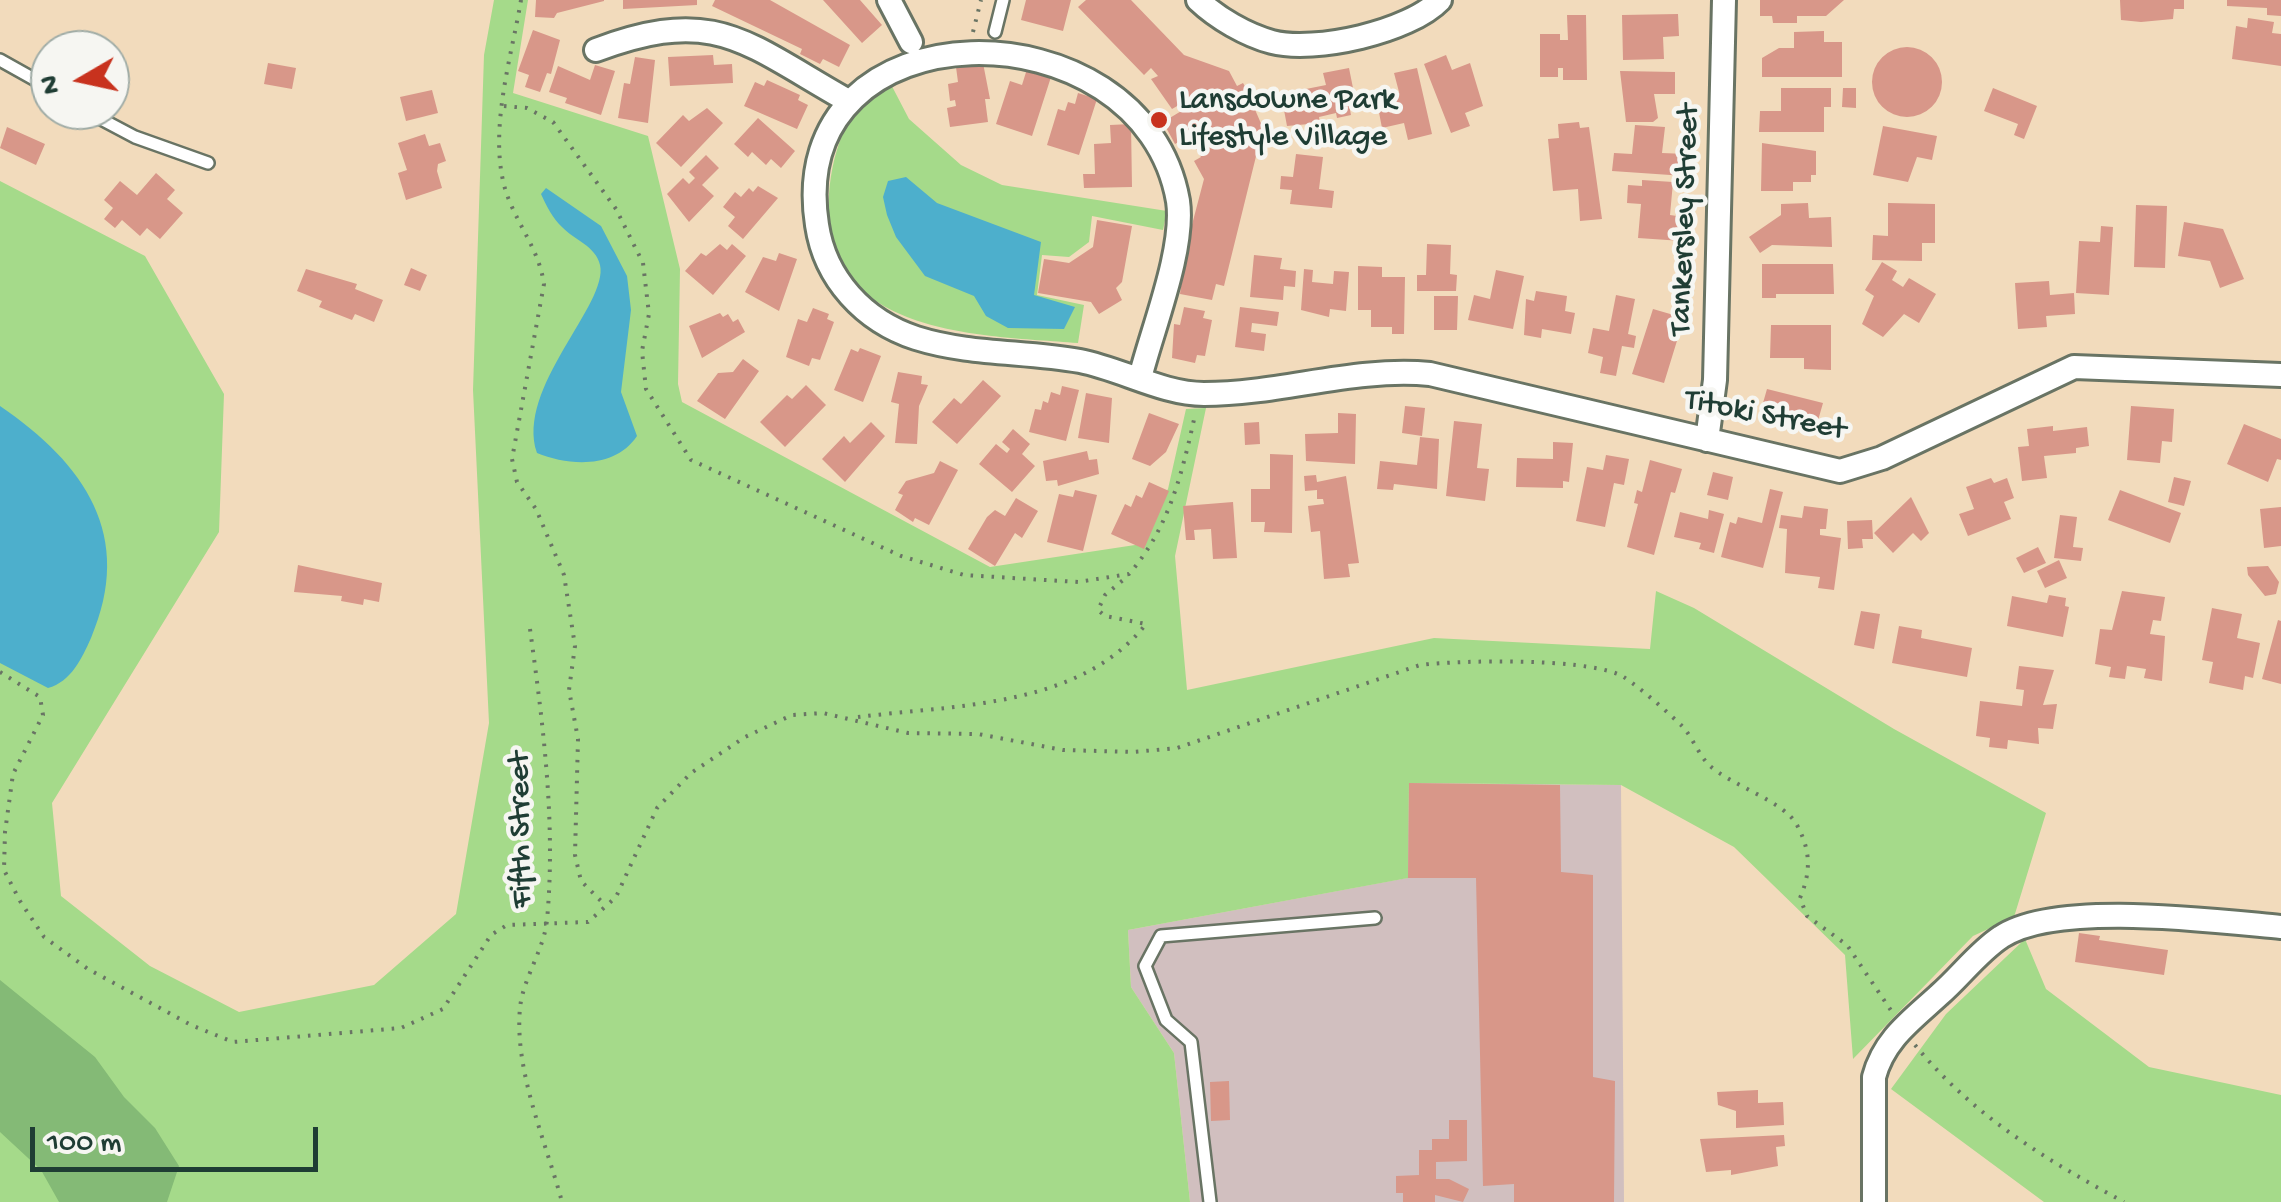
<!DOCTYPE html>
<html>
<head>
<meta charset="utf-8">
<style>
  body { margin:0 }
  #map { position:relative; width:2281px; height:1202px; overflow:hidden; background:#f2dbbc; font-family:"Gochi Hand",sans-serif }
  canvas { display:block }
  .north { position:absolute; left:30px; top:30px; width:100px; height:100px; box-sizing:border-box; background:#f6f6f2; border:2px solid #a0aca6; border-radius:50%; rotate:261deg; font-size:28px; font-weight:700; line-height:40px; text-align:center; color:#1f3d34 }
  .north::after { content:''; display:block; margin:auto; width:35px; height:45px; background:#c8321e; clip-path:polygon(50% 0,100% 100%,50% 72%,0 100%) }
  .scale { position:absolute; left:30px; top:1127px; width:288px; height:45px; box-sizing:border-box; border:5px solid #1f3d34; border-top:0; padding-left:12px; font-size:30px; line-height:35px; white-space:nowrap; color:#1f3d34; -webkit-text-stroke:8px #f6f6f2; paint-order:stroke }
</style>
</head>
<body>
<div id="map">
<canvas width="2281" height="1202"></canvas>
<div class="north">N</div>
<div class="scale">100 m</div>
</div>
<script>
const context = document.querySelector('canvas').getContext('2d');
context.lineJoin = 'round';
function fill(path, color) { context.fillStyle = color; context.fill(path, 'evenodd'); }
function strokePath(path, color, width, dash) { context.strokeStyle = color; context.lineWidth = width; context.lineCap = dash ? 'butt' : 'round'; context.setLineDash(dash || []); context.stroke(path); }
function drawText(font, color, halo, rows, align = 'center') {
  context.font = font + ' "Gochi Hand",sans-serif'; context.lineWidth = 9; context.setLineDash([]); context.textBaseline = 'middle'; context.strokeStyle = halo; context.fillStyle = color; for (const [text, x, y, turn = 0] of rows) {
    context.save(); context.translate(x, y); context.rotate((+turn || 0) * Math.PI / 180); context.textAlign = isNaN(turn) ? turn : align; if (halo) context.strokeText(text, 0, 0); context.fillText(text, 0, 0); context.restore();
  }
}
fill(new Path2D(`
  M1409 783 1621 785 1624 1202H1190L1174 1053 1131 987 1128 930 1407 878Z`), '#d1bfbf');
fill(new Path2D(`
  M494 0H528L513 93 648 136 680 269 678 384 682 402 990 567 1135 545 1168 489 1186 409 1206 408 1175 556 1187 690 1434 638 1650 649 1656 591 1694 608 1894 729 2046 813 2014 917 1973 936 1853 1059 1845 955 1734 847 1621 785 1409 783 1408 878 1128 930 1131 987 1174 1053 1190 1202H0V181L145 256 224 394 219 532 52 803 61 896 150 966 239 1012 374 985 456 914 489 723 473 390 484 55Z
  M883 69 909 119 961 165 1002 185 1167 211 1163 230 1092 216 1089 242 1069 257 1042 255 1037 295 1084 305 1078 343C977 335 819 336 829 194 833 143 851 109 883 69Z
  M2025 939 2046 989 2149 1067 2281 1095V1202H2044L1891 1089 1946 1014Z`), '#a5da8a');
fill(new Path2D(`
  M0 980 95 1057 124 1097 155 1128 179 1166 167 1202H59L41 1170 0 1132Z`), '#84ba76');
fill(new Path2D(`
  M906 177 937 203 1041 242 1034 295 1075 307 1064 329 1008 328 986 316 974 296 925 276 896 237 887 215 883 197 888 181Z
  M546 188 601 226 627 276 631 310 621 392 637 436C615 469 569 466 537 453 515 388 609 304 600 265 596 246 574 240 562 227 553 219 546 205 541 194Z
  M0 406C85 464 135 536 91 638 82 658 71 682 48 688L0 663Z`), '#4dafcc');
fill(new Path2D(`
  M536 0H604V1L557 13 554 18 535 17Z
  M623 0H697V5L623 9Z
  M715 0H770L850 45 839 67 823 59 820 64 800 54 802 49 712 6Z
  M823 0H860L882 25 862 43Z
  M1026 0H1071L1063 31 1021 20Z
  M1086 0H1131L1184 55 1229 71 1237 86 1243 83 1251 96 1235 107 1239 113 1253 105 1263 128 1224 286 1216 284 1212 300 1180 294 1182 279 1178 278 1204 179 1194 161 1201 157 1192 142 1198 137 1195 133 1175 144 1163 122 1183 110 1179 105 1172 109 1151 79 1158 76 1151 68 1144 75 1078 7Z
  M1760 0H1844L1826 16H1797V23H1773L1772 16H1760Z
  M2120 0H2184V9H2174L2173 19 2141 22 2121 20Z
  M2227 0H2281V16L2267 15V8L2227 6Z
  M1678 14 1679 36 1663 37 1664 59 1623 60 1622 15Z
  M1567 15H1586L1587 80H1563V68H1558V77H1540V34H1560V40H1568Z
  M2248 18 2274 22 2272 33 2281 34V66L2232 59 2236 26 2247 28Z
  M533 30 560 40 551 74 547 73 540 92 525 87 529 75 518 71Z
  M1824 31V42H1842V77H1762V58L1779 48H1794V32Z
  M1872 82a35 35 0 1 1 70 0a35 35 0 1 1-70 0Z
  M713 55 714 65 732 64 733 83 670 86 668 57Z
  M1446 55 1452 70 1470 63 1483 106 1465 113 1470 126 1451 133 1424 64Z
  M635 57 655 60 648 123 618 118 624 83 630 84Z
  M268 63 296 68 292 89 264 84Z
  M983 63 990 99H985L988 122 950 127 947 108 956 106 955 100 950 101 948 84 958 82 956 67Z
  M595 65 615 71 601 115 565 103 567 98 549 92 558 66 590 80Z
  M1349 68 1355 98 1348 99 1351 115 1337 118 1336 113 1319 117 1320 123 1287 126 1281 94 1326 85 1323 73Z
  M1417 68 1432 134 1408 140 1404 123 1382 128 1376 97 1399 92 1394 73Z
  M1027 69 1051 77 1032 136 996 124 1010 81 1022 85Z
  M1620 71 1675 72V94H1654L1658 118 1653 122H1626Z
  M767 80 800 95 798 100 808 105 797 129 744 106 755 82 764 86Z
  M1781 88H1831V107H1824V132H1759L1760 111H1781Z
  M1843 88H1856V108L1842 107Z
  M1993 88 2037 106 2024 139 2014 135 2018 124 1984 111Z
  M432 90 438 113 406 121 400 97Z
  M1078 93 1097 99 1079 155 1047 145 1058 109 1065 111 1068 102 1075 104Z
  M707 108 723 123 681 167 656 143 683 115 689 121Z
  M758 118 795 151 781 168 771 159 766 165 752 152 748 157 734 144Z
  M1579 122 1580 128 1589 127 1602 219 1580 221 1578 189 1553 191 1548 139 1559 138 1558 124Z
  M1131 124 1132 187 1084 188 1083 174H1095L1094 144 1111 143 1110 125Z
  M1635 125 1665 127 1662 153 1686 154 1685 176 1612 171 1614 153 1632 154Z
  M1883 126 1937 136 1932 160 1917 157 1908 182 1873 175Z
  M7 127 45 144 36 165 0 148Z
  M425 134 429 146 440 143 446 161 438 164 437 171 442 188 406 200 398 173 407 170 398 143Z
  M1762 143 1816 151V175H1811V182H1793V191H1761Z
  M1296 154 1323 157 1319 189 1334 191 1332 208 1290 204 1292 190 1280 189 1281 176 1293 177Z
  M706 155 719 168 702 185 714 196 689 222 667 194 683 178 689 184 695 178 689 172Z
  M156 173 175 190 167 199 183 213 160 239 147 228 140 236 122 220 115 228 104 219 113 208 104 200 120 181 137 195Z
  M1642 180 1673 182 1670 215 1684 217 1682 241 1638 238 1641 204 1627 203 1628 185 1642 186Z
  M758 186 778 198 743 239 728 226 735 217 723 207 735 192 741 197 749 188 753 192Z
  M1808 203 1809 218 1831 217 1832 247 1772 245 1760 253 1749 237 1781 215V204Z
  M1888 203 1935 204V243H1922V261L1872 260 1873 235 1888 236Z
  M2136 205 2167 206 2165 268 2134 267Z
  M1097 220 1132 226 1122 282 1116 288 1122 300 1099 314 1091 302 1038 293 1044 259 1069 263 1093 247Z
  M2184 222 2223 229 2244 279 2220 288 2210 261 2178 256Z
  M2101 226 2113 227 2109 295 2076 293 2079 241 2100 242Z
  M720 244 727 250 732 244 746 256 713 295 685 271 701 253 706 256Z
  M1427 244 1451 245 1450 274 1457 275 1456 291H1417V275H1426Z
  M779 253 797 259 779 311 745 292 763 257 776 261Z
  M1254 255 1282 258 1280 269 1296 271 1295 287 1284 286 1283 300 1250 297Z
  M1882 262 1897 271 1892 280 1903 287 1909 278 1936 294 1919 323 1904 314 1883 337 1862 324 1874 296 1865 290Z
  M1762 264H1833L1834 294H1776V298H1762Z
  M1358 266 1382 267V277H1405L1404 334H1392V327H1371V310H1358Z
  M411 268 427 275 420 291 404 285Z
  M306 269 357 284 355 289 383 300 374 322 355 314 352 320 319 307 322 301 297 291Z
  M1304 269 1313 270 1312 282 1333 284 1334 271 1349 272 1346 311 1330 309 1329 317 1301 310Z
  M1496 270 1524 276 1513 329 1468 320 1474 295 1490 299Z
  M2049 281 2050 295 2074 293 2075 314 2046 316 2047 327 2018 329 2015 283Z
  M1536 291 1567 296 1565 311 1575 313 1571 334 1542 329 1541 338 1524 335 1526 299 1534 301Z
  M1616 295 1635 299 1628 334 1636 336 1634 348 1622 346 1616 376 1600 373 1603 357 1588 353 1593 328 1609 331Z
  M1434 296H1458L1457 330H1434Z
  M1184 307 1205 311 1203 318 1212 320 1205 356 1197 355 1195 363 1172 358 1174 324 1180 325Z
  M1240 307 1279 312 1277 326 1252 323 1251 332 1266 334 1264 351 1235 347Z
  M813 308 829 314 827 319 834 322 820 360 812 358 809 366 786 357 798 319 807 322Z
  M1653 309 1684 318 1664 383 1632 374Z
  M720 313 723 317 728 314 733 322 738 319 745 332 702 358 689 326Z
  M1771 325H1831V370L1804 369V358H1770Z
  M860 348 881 356 863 402 834 390 851 349 858 352Z
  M743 359 759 371 725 419 697 401 718 373 733 372Z
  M898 372 922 376 921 384 928 385 919 406 917 444 895 443 899 404 891 402Z
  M983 380 1001 396 957 444 932 422 954 398 961 404Z
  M806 385 826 405 785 447 760 422 787 395 792 399Z
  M1062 386 1079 390 1066 441 1029 432 1035 409 1041 410 1043 401 1048 403 1051 392 1060 395Z
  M1767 389 1823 403 1815 431 1759 417Z
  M1086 393 1112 398 1109 443 1078 438Z
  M1405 406 1425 408 1422 436 1402 433Z
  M2131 406 2174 409 2172 442 2162 441 2160 463 2127 460Z
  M1149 413 1179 424 1166 452 1150 466 1132 459Z
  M1338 413 1356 414 1355 464 1306 461 1305 434 1338 433Z
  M1454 421 1482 424 1477 468 1489 469 1485 501 1446 496Z
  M871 422 885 436 845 482 822 459 844 436 850 443Z
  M1259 422 1260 444 1245 445 1244 423Z
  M2244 424 2281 439V460L2277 459 2268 482 2227 464Z
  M2053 426V431L2087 427 2089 446 2076 448V453L2044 456 2047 478 2022 481 2018 447 2029 446 2027 429Z
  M1013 429 1030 444 1022 454 1035 466 1012 492 979 464 996 444 1007 453 1010 449 1002 442Z
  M1420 437 1439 439 1437 489 1394 484 1393 490 1377 489 1380 461 1417 465Z
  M1553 442 1573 443 1569 482 1563 481V488L1516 487 1517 458 1553 459Z
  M1087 451 1089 460 1097 459 1099 474 1058 486 1057 480 1046 481 1043 461Z
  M1270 454 1293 455 1292 533 1264 532 1265 522H1251V489H1270Z
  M1606 455 1629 459 1624 485 1614 483 1605 527 1576 521 1587 467 1603 470Z
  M1650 460 1682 469 1675 493 1671 492 1654 555 1627 547 1638 504 1634 503 1637 490 1642 492Z
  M940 461 958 470 929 525 915 518 913 522 895 510 903 495 898 493 906 481 934 473Z
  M1713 472 1733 477 1728 500 1707 495Z
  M1316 475 1317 482 1346 476 1359 563 1348 564 1350 577 1324 579 1320 531 1311 532 1308 506 1324 504 1323 499H1317V490L1305 491 1304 476Z
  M2174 477 2191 481 2184 506 2168 502Z
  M1991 478 1994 483 2007 478 2014 498 2004 502 2011 519 1968 536 1959 514 1974 509 1966 487Z
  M1149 482 1169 491 1144 549 1111 534 1125 504 1131 507 1136 495 1142 498Z
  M1770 489 1783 492 1763 568 1721 557 1730 522 1736 524 1738 517 1762 523Z
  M1075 490 1097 495 1083 551 1047 542 1059 494 1073 497Z
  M2120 490 2181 513 2170 543 2108 520Z
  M1911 497 1929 533 1921 541 1913 533 1893 553 1874 533Z
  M1016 498 1038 511 1022 538 1015 533 995 566 968 549 987 517 995 510 1005 516Z
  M1233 502 1237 558 1213 559 1211 529 1194 530 1195 540H1186L1183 506Z
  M1804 506 1828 509 1826 529H1820V535L1841 538 1834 590 1818 588 1820 577 1785 573 1787 529 1779 528 1781 515 1802 518Z
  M2281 507V546L2264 548 2260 509Z
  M1709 510 1724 514 1714 553 1699 549 1701 543 1674 537 1680 512 1708 519Z
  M2060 515 2077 517 2073 547 2083 548 2081 561 2054 558Z
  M1872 520 1873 539H1862L1863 548 1848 549 1847 521Z
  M2038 547 2046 563 2024 573 2016 558Z
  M2059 560 2067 578 2045 588 2037 571Z
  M298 565 382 583 379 602 364 599 363 605 341 601 342 596 294 592Z
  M2268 566 2279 582 2276 594 2265 596 2248 575 2247 567Z
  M2122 591 2165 597 2161 621 2153 620 2150 634 2165 636 2162 681 2144 678 2146 669 2127 666 2125 679 2109 677 2111 667 2095 664 2100 629 2112 630Z
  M2049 595 2066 598 2065 606 2069 607 2063 637 2007 626 2012 596 2047 603Z
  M2212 608 2242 614 2237 638 2260 643 2253 678 2245 676 2243 690 2209 683 2213 662 2202 660Z
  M1861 611 1880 614 1874 649 1854 645Z
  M2278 620 2281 621V684L2262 679Z
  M1899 626 1922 630 1921 638 1972 648 1967 677 1892 663Z
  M2019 666 2054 670 2043 705 2057 704 2053 729 2038 728 2039 744 2008 740 2007 749 1989 747 1990 738 1976 736 1980 701 2022 706 2024 690 2016 689Z
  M1409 783 1560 785 1561 872 1593 875V1077L1615 1081 1614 1202H1514V1184L1483 1186 1476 878H1408Z
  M2079 933 2100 936 2099 940 2168 950 2164 975 2075 962Z
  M1229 1081 1230 1120 1211 1121 1210 1082Z
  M1758 1090V1103L1783 1102 1784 1125 1736 1128V1111L1718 1105 1717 1092Z
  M1449 1120H1467V1161L1436 1162V1179H1449L1469 1189 1463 1202 1435 1195V1202H1403V1193H1396V1176L1419 1175V1150H1432V1139H1449Z
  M1784 1135 1785 1146 1776 1147 1778 1166 1731 1175V1170L1706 1172 1700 1139Z`), '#d89789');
const service = new Path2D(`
  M995 32 1003 0
  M0 60 50 88
  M84 110 135 137 208 163
  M1210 1202 1191 1042 1166 1020 1145 966 1161 936 1375 918`);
const minor = new Path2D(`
  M889 0 911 42
  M1198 0C1217 18 1246 35 1272 42 1315 53 1409 32 1440 0
  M596 50C714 6 743 41 843 98
  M1140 378C1152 330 1185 249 1178 201 1143 0 782 0 817 225 825 279 864 321 916 338 970 355 1025 351 1080 361 1121 369 1163 394 1204 394 1281 394 1353 367 1430 374L1840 471 1882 458 2074 367 2281 375
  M1707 440 1715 380 1724 0
  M1874 1202V1077C1884 1039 1912 1020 1939 995 1960 977 1978 952 2001 937 2055 900 2216 921 2281 927`);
strokePath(service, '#697464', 16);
strokePath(minor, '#697464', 28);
strokePath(new Path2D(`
  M521 0C511 60 485 141 509 200 521 230 539 251 544 284L512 459 517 482 536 509 564 575 575 646 569 690 578 739 575 855 581 881 605 905
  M973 32 981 0
  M504 106 527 108 553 122 616 209 643 263 649 314 642 351 646 389 691 460 901 556 964 575 1078 582 1129 574C1169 528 1182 474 1195 415
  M530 629C543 724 556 823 547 920 544 950 523 978 520 1008 514 1071 546 1142 562 1202
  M0 672 40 697 43 715 13 774 5 832 4 870 20 901 44 937 88 969 191 1025 233 1042 401 1028 443 1009 491 935 507 925 588 922 616 897 657 808 691 773 745 737 792 715 823 713 908 733 978 734 1063 750 1134 752 1177 748 1420 665C1465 660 1577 658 1618 674 1631 679 1672 716 1683 727 1693 738 1698 754 1709 765 1730 785 1784 801 1797 825 1811 851 1811 872 1800 898L1807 916 1847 945 1892 1012
  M858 717C954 705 1080 708 1146 624L1105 616 1098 610 1105 595 1128 576
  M1915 1045C1972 1115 2046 1160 2124 1202`), '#697464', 4, [2.5, 8]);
strokePath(service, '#fff', 11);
strokePath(minor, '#fff', 22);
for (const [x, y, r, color] of [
  [1159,120,10,"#c8321e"]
]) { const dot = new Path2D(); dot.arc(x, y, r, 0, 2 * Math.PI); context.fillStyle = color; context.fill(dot); strokePath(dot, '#f6f6f2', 4); }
drawText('32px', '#1f3d34', '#f6f6f2', [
  ["Lansdowne Park",1179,102],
  ["Lifestyle Village",1179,139]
], 'left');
drawText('32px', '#1f3d34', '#f6f6f2', [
  ["Tankersley Street",1687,220,-88],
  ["Titoki Street",1765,417,11],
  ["Fifth Street",523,830,-91]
]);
</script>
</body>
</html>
